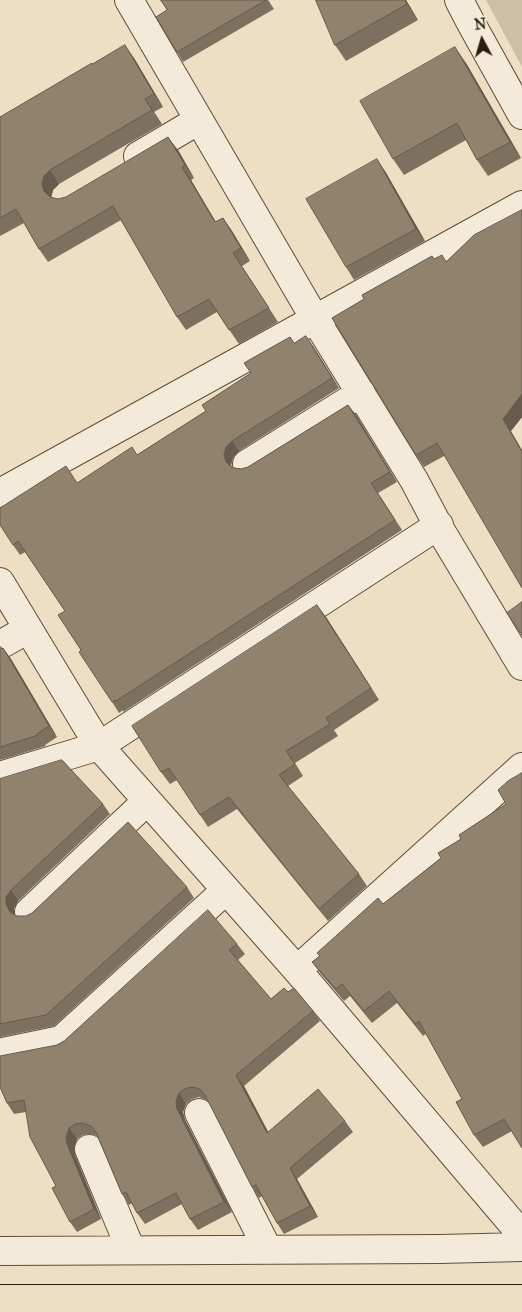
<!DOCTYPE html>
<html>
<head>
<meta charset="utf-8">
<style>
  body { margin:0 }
  #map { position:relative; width:522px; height:1312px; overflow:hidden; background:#eedfc4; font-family:"IM FELL Great Primer",serif }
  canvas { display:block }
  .north { position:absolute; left:457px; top:15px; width:50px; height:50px; -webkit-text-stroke:4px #f4ead9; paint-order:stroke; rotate:354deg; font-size:14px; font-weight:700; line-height:20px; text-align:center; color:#2d1d0f }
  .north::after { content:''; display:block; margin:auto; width:18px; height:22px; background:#2d1d0f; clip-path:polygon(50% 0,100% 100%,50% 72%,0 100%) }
</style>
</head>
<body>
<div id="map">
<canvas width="522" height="1312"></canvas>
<div class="north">N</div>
</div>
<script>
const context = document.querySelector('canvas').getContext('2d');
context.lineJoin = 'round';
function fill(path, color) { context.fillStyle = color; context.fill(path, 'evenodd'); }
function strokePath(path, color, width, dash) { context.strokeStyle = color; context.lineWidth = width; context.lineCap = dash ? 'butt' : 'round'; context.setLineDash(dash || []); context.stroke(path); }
fill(new Path2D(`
  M486 0H522V67Z`), '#cdbea5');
const minor = new Path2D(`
  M129 0 315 319 414 480 441 531 522 666
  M459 0 472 25 522 115
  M138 156 199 120
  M247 464 361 393
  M0 493 522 205
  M0 582 99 746 297 970 522 1235
  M0 645 28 629
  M0 776 99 746 439 525
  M29 912 147 801
  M297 970 522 767
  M3 1052 61 1040 226 890
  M199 1113 268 1250
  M89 1149 131 1250
  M0 1251 440 1249 522 1247`);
const highway = new Path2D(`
  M0 1299H522`);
strokePath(minor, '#5d4e3c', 30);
strokePath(highway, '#2d1d0f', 30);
strokePath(minor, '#f4ead9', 28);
strokePath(highway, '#eedfc4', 28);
fill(new Path2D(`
  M161 0H268L274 9 183 62 177 52 167 10Z
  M316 0H406L418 20 346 61 335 45Z
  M134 58 163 107 154 112 162 124 59 184 53 190 51 198 58 199 66 197 178 150 194 178 191 180 216 222 223 218 232 231 250 261 242 266 278 322 239 344 217 312 186 330 177 317 121 220 48 262 39 249 24 223 0 236V117L92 64Z
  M466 63 521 158 488 176 477 160 466 140 404 175 393 159Z
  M385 171 425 241 354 280 346 267Z
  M522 210V417L511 431 444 456 424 467 416 455 364 299 434 259 446 261Z
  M294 343 313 346 339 388 239 451 233 457 231 465 232 467 241 469 248 467 348 405 356 415 397 482 378 493 402 530 123 712V710L119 713 112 702 81 650 65 611 25 552 20 555 13 545 77 483 137 455 206 411 251 373Z
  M326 617 379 700 334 730 338 736 295 763 303 776 288 786 359 874 367 886 328 921 237 809 208 827 177 780 170 784 161 772Z
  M0 648H3L11 659 57 737 45 745 46 746 0 760Z
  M0 779 103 804 110 814 18 901 14 908V914L17 916H26L187 887 194 898 54 1026 0 1037Z
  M506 804 512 1131 483 1147 474 1135 462 1099 426 1034 423 1036 397 1003 372 1023 350 996 344 1001 321 974 312 962 383 904 441 858 461 839Z
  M237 944 245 954 238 960 271 999 288 992 313 1011 320 1021 244 1086 268 1132 345 1121 353 1132 297 1179 318 1217 284 1234 277 1223 262 1196 259 1198 252 1187 208 1101 207 1100 199 1097 192 1099 186 1104 183 1112 185 1120 232 1212 198 1230 190 1219 182 1204 145 1224 137 1213 132 1203 129 1205 122 1194 97 1136 91 1134 83 1135 77 1139 74 1147 75 1155 101 1219 77 1232 70 1222 26 1112 14 1114 7 1103 57 1045Z`), '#7d705e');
fill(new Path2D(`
  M405 0H406L418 20 407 4Z
  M125 45 134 58 163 107 154 94Z
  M455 47 466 63 521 158 510 142Z
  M145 99 154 112 162 124 152 110Z
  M168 137 178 150 194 178 185 165Z
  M377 159 385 171 425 241 416 229Z
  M182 167 191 180 224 236 215 222Z
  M50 170 59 184 53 190 51 198 53 204 44 191 42 184 44 176Z
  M223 218 232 231 250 261 241 248Z
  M306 336 313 346 339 388 332 378Z
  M522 394V417L511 431 522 450V452L503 419Z
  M348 405 356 415 397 482 390 472Z
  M232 441 239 451 233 457 231 465 234 472 226 462 224 455 226 447Z
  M317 605 326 617 379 700 371 688Z
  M3 648 11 659 57 737 49 726Z
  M11 890 18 901 14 908V915L10 912 6 904V897Z
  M236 1075 244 1086 274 1143 267 1133Z
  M179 1093 186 1104 183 1112 185 1120 232 1212 224 1202 177 1109 176 1101Z
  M69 1128 77 1139 74 1147 75 1155 101 1219 94 1209 67 1144 66 1137Z
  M290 1168 297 1179 318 1217 310 1206Z`), '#665b4c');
const building = new Path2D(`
  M161 0H266L177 52 156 17 167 10Z
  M316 0H405L407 4 335 45Z
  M125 45 154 94 145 99 152 110 50 170 44 176 42 184 44 191 50 197 58 199 66 197 168 137 185 165 182 167 215 222 223 218 241 248 233 253 269 308 229 330 209 299 177 317 113 206 39 249 16 209 0 218V117L92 63V64Z
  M455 47 510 142 477 160 457 123 393 159 360 101Z
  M377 159 416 229 346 267 306 199Z
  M522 210V394L503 419 522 452V588L437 443 416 455 332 318 364 299 362 295 432 256 434 259 442 255 446 262 474 235Z
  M306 336 332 378 232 441 226 447 224 455 226 462 233 468 241 469 248 467 348 405 390 472 371 483 395 520 116 701V700L112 702 79 652 81 650 58 615 65 611 18 541 13 545 0 525V508L66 466 77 483 132 447 137 455 206 411 202 405 251 373 244 363 249 360 290 337 294 343Z
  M522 602V635L507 613Z
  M317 605 371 688 326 718 330 724 286 751 295 764 279 775 359 874 319 909 229 797 200 815 169 768 161 772 132 726Z
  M1 647 2 649 3 648 49 726 37 734 38 735 0 747V648Z
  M62 760 103 804 11 890 6 897V904L10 912 17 916H26L32 913 128 822 187 887 46 1015 0 1024V779Z
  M522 773V1148L504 1119 474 1135 456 1102 462 1099 419 1021 415 1024 389 991 364 1011 342 984 336 989 312 962 320 956 317 953 378 898 383 904 441 858 438 853 461 839 459 835 506 804 498 790 508 781Z
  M208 910 237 944 229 950 271 999 284 988 288 992 294 988 313 1011 236 1075 267 1133 318 1089 345 1121 290 1168 310 1206 277 1223 256 1185 252 1187 205 1095 200 1089 192 1087 184 1089 179 1093 176 1101 177 1109 224 1202 190 1219 176 1193 137 1213 126 1192 122 1194 96 1132 91 1126 83 1123 75 1124 69 1128 66 1137 67 1144 94 1209 70 1222 52 1188 56 1186 30 1137 24 1100 7 1103 0 1087V1056L57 1045 64 1041Z`);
fill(building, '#91826d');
strokePath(building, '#665b4c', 1);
</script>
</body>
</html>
